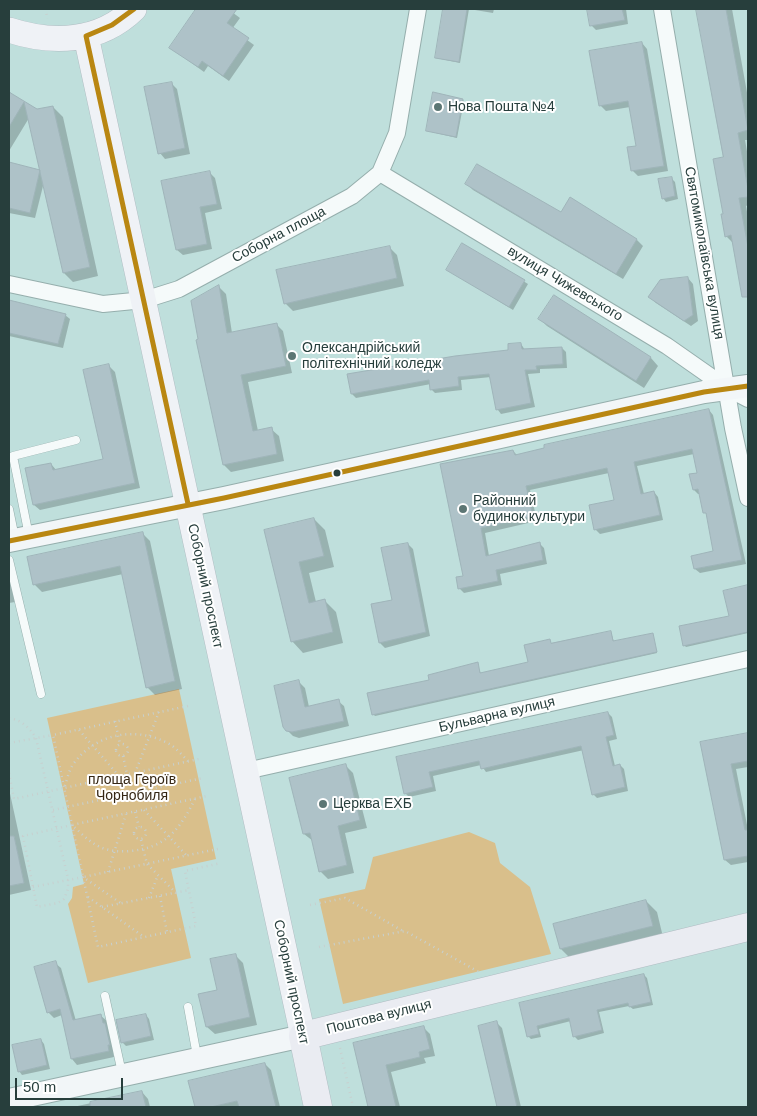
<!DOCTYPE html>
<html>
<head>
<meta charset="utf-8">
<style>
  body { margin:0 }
  #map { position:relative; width:757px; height:1116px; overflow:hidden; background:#bfdfdc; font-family:Helvetica,sans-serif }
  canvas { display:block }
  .frame { position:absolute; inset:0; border:10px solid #273e3c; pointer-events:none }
  .scale { position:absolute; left:15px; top:1078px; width:108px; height:22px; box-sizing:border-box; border:2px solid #273e3c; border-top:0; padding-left:6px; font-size:15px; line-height:18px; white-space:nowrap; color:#273e3c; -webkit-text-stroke:4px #fff; paint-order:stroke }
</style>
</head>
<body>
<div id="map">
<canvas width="757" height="1116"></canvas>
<div class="frame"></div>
<div class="scale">50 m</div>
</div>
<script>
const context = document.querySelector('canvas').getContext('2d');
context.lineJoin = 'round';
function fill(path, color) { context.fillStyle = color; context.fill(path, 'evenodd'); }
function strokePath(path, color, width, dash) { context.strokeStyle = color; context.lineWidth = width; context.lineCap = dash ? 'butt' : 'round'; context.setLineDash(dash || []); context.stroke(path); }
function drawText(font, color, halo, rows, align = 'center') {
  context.font = font + ' Helvetica,sans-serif'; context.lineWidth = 4; context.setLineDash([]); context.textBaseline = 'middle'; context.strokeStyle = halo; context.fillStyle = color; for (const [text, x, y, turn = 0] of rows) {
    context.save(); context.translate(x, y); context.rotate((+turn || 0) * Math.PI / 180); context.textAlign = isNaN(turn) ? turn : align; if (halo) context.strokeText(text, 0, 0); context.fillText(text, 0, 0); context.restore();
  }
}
fill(new Path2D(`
  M179 689 216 859 171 869 191 958 88 983 68 904 72 898 73 887 84 884 47 718Z
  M469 832 495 843 500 863 530 887 551 954 343 1004 319 899 365 889 373 857Z`), '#d9bf8b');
fill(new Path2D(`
  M197 9H228L240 18 232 29 254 45 229 81 208 66 204 72 171 48Z
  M453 9H494L493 13 469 9 460 63 436 58 450 24Z
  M589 9H626L628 24 596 30 592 26Z
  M698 9H732L748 98V140H745L748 157V205L746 206 748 217V290L741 283 734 244 726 236 724 215 725 158Z
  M642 43 647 49 668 171 638 176 632 170 637 147 630 107 606 111 600 105Z
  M171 83 177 89 190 154 165 159 160 153Z
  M9 91 15 97 37 111 53 107 63 117 98 276 73 282 64 273 44 182 35 218 9 213V163L41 172 29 118 9 151Z
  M463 100 464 101 457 138 427 131Z
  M210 173 215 178 222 209 205 213 212 249 183 255 177 250Z
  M671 178 675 182 678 199 666 202 663 198Z
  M467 184 637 240 643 246 623 279 473 190Z
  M463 244 528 284 513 310 448 270Z
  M389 247 397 255 404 286 293 311 285 303Z
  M688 278 693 284 698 321 691 326 656 303 650 297Z
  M219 287 226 294 232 333 276 324 283 331 292 373 248 382 258 431 271 429 279 436 284 461 231 472 224 465Z
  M554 296 651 358 658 366 644 388 547 326 540 319Z
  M9 301 65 315 70 319 63 348 9 336Z
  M521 344 525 350 562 348 566 352 567 368 540 369V373L528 374 535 407 501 414 498 410 491 377 461 380 462 390 435 393 431 389V384L356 398 352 394 509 351Z
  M109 366 115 372 140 488 40 510 34 505 51 464 57 471 104 460Z
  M709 410 713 415 746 564 700 573 695 569 693 557 715 552 707 515 705 512 701 494H698L694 490 698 474 694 454 637 466 644 494 654 492 658 497 663 520 600 534 595 529 615 501 609 473 530 490 537 521 485 533 489 556 539 543 544 548 547 564 500 574 502 585 464 593 460 589 465 577 442 465 513 451 517 455Z
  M314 519 325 530 334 567 309 573 316 602 324 600 336 612 343 643 303 653 292 641 266 531Z
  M142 533 150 541 182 689 155 695 147 687 123 574 42 592 34 584Z
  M408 544 413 549 430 636 385 648 380 643 373 605 394 601Z
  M9 573 15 602 9 603Z
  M747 587 748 588V633L686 647 684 645 731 617Z
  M611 632 614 642 652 634 657 653 375 716 373 714 430 681 477 663 481 674 530 663 549 641 551 644Z
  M299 682 305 688 309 707 338 701 344 706 349 726 299 738 293 736 287 730Z
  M608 713 612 717 617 739 609 741 615 766 620 765 624 769 628 791 597 798 593 794 584 750 486 772 481 765 433 776 436 791 409 797 405 793 397 758Z
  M748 734V767L736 769 748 830V862L731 865 725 860 702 743Z
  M345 765 353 773 367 828 345 833 354 873 328 879 320 871 313 841 304 834Z
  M9 789 31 890 9 895Z
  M646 901 657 912 663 937 572 960 561 949 554 924Z
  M235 955 243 963 257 1025 215 1034 207 1027 219 991Z
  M55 963 61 968 76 1021 101 1016 107 1021 110 1030 115 1050 113 1051 114 1057 77 1065 72 1059 62 1015 54 1018 48 1012Z
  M644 975 647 978 653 1005 633 1009 629 1006 599 1012 604 1033 578 1040 575 1037 571 1021 539 1029 541 1037 531 1039 528 1036 521 1004Z
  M146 1015 149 1019 154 1040 126 1046 122 1042Z
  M497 1023 502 1028 521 1107H498L479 1027Z
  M424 1028 430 1034 435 1056 424 1058 426 1063 391 1072 400 1107H370L354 1044Z
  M41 1040 44 1044 50 1069 22 1075 19 1071Z
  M265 1064 271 1070 280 1107H196L190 1082Z
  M142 1092 148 1099 150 1107H73Z`), '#0003');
const building = new Path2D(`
  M196 9H237L227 23 249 38 223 76 202 61 198 67 169 48Z
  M443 9H467L459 62 435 58Z
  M587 9H622L625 20 590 26Z
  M696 9H726L748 130 738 133 748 189V197L739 198 748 247V297H742L731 235 725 237 721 214H723L713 159 723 157Z
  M642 42 664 166 631 171 627 147 636 146 628 101 599 106 589 51Z
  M172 82 185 148 158 154 144 87Z
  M9 92 37 109 53 106 90 267 63 273 24 102 9 127Z
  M433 92 463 99 456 137 426 131Z
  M9 162 40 170 30 213 9 208Z
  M477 164 561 212 570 197 637 239 616 274 465 184Z
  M210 171 217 204 200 207 207 244 176 250 161 181Z
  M672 177 675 196 662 199 658 179Z
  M462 243 525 280 509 307 446 270Z
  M390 246 397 278 284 304 276 270Z
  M688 277 693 315 684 321 648 297 660 280Z
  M219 285 227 333 277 323 286 366 241 375 253 431 272 427 277 454 223 465 196 340 198 339 191 301Z
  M554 295 651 357 636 381 538 319Z
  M9 300 66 314 58 344 9 333Z
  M521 343 522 349 562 347 563 364 536 366 537 370H525L531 403 496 410 489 374 458 377 459 386 430 390 429 380 351 394 347 374 455 356 508 350V344Z
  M109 364 135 483 33 505 25 468 51 463 53 470 103 459 83 370Z
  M709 409 742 560 694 569 691 556 713 551 706 513H703L698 489 693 490 689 474 697 473 692 449 634 462 641 494 654 491 660 515 594 530 589 505 614 500 607 468 526 486 533 516 481 528 486 556 540 542 543 560 496 570 498 581 458 589 456 577 463 576 440 464 513 450 515 455 544 448V445Z
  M314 518 324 556 299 562 309 603 325 599 333 632 291 642 264 530Z
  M143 532 175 681 146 688 120 566 33 585 27 557Z
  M408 543 426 632 379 643 371 604 392 600 381 548Z
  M748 585V632L683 646 679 626 729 616 723 591Z
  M611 631 613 641 653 633 657 652 372 715 367 693 429 680 428 675 478 662 480 673 528 662 524 645 550 639 551 643Z
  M299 680 305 707 339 699 344 721 292 732 286 731 283 727 274 686Z
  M608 712 614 735 606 737 613 766 620 764 625 787 592 795 581 746 481 769 479 761 429 772 433 787 404 794 396 757Z
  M748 733V761L731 764 745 830H748V856L724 860 700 742Z
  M346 764 360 820 338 826 347 865 319 872 310 833 303 834 289 778Z
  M9 836H14L24 883 9 886Z
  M646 900 653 926 560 949 553 924Z
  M236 954 250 1017 206 1027 198 994 217 990 210 959Z
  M56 961 73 1020 101 1014 103 1023H105L110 1045H108L109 1051 71 1059 60 1009 47 1013 34 967Z
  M644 974 651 1002 629 1007 628 1003 597 1010 602 1030 573 1037 569 1018 537 1026 539 1034 527 1037 519 1003Z
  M146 1014 151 1036 121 1043 116 1020Z
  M497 1021 517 1107H497L478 1026Z
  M424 1026 430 1049 419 1052 420 1057 386 1065 396 1107H368L353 1043Z
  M41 1039 47 1065 18 1072 12 1045Z
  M265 1063 276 1107H239L237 1101 211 1107H195L188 1081Z
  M142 1091 146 1107H90V1102Z`);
fill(building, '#aec2c8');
strokePath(building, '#9fb4b9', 1);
const lane = new Path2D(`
  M9 509 15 538
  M29 536 13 456 76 440
  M9 560 41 694
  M105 996 122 1073
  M188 1007 197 1056`);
const street = new Path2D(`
  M662 9 733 428 748 498
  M380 173 667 346 727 388 748 399
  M9 284 103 304 144 300 179 289 352 196 380 173 397 133 418 9
  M246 771 748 659`);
const secondary = new Path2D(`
  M9 541 224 498 704 392 748 386
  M9 1100 303 1036`);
const primary = new Path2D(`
  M9 30C52 44 99 43 134 9
  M86 36 303 1036`);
const highway = new Path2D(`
  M318 1107 303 1036 748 927`);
strokePath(lane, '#95aeac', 9);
strokePath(street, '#95aeac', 18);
strokePath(secondary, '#95aeac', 24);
strokePath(primary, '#b0bcc2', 26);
strokePath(highway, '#b0bcc2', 29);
strokePath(new Path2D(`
  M46 9 47 19
  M188 706 53 735 83 877 218 849
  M9 718C21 720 29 727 36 738L68 879V889L64 899 58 903 37 907 23 836 72 825
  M115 721 120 744
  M79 730 119 776
  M9 743 53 735
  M116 750a6 6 0 1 1 12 0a6 6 0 1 1-12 0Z
  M123 756 127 774
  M188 761C183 756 177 749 171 745 137 725 94 733 72 766 68 773 67 781 64 788L199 759
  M9 773 14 799 64 788
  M135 773 159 712
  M195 799C180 829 166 848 130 851 120 852 109 851 100 847 89 842 81 833 72 825L207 796
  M53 810 203 778
  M144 810 187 856
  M135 812 139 827
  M134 833a6 6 0 1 1 12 0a6 6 0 1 1-12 0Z
  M141 840 147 864 176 893
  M108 872 126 814
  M83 877 98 947 196 926 185 871 221 863
  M33 887 83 877 122 904
  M160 896 167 932
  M88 897 144 937
  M149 898 158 875
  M310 905 345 898 403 931
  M102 907 189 890
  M319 947 405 931 479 972
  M340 1048 353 1107`), '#c7d0cf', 2.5, [1, 4]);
strokePath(lane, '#f5fafa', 8);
strokePath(street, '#f5fafa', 16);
strokePath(secondary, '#f2f6f8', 22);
strokePath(primary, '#eff2f6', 25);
strokePath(highway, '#eaecf2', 28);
strokePath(new Path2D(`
  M134 9 112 25 86 36 188 504
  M9 541 224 498 704 392 748 386`), '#b98712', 5);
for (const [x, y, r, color] of [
  [438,107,5,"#5c7674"],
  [292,356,5,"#5c7674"],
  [337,473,4.5,"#273e3c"],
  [463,509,5,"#5c7674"],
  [323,804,5,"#5c7674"]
]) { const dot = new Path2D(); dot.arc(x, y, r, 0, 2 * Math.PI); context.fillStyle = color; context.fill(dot); strokePath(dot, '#fff', 2); }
drawText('14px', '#273e3c', '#fff', [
  ["Нова Пошта №4",448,107],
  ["Олександрійський",302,348],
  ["політехнічний коледж",302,364],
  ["Районний",473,501],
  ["будинок культури",473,517],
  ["Церква ЕХБ",333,804]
], 'left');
drawText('14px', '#273e3c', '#fff', [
  ["Соборна площа",279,235,-28],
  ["Святомиколаївська вулиця",704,253,80],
  ["вулиця Чижевського",565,284,31],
  ["Соборний проспект",205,586,78],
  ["Бульварна вулиця",497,715,-13],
  ["Соборний проспект",291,982,78],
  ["Поштова вулиця",379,1017,-14]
]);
drawText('14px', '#352614', '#fff', [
  ["площа Героїв",132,780],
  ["Чорнобиля",132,796]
]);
</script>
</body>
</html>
